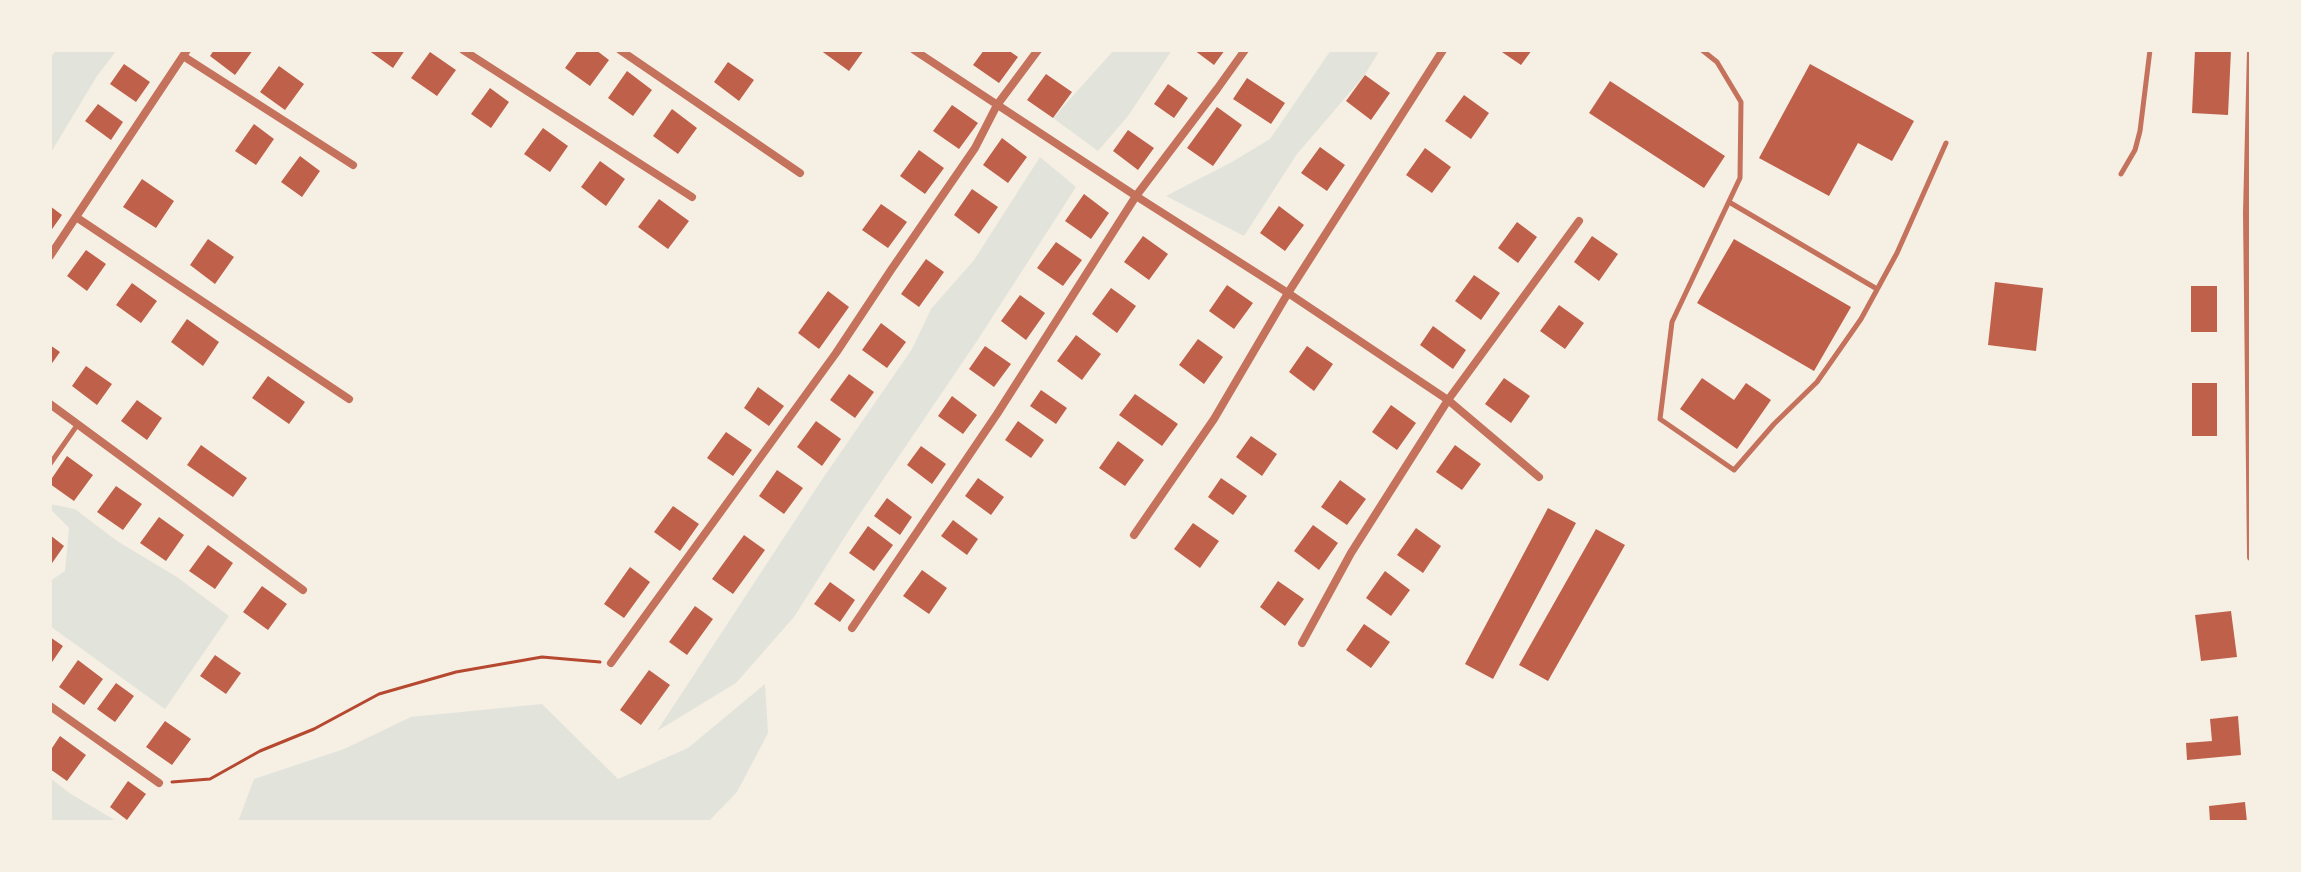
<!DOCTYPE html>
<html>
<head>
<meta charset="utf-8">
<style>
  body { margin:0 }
  #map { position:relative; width:2301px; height:872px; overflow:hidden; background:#f6efe4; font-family:Helvetica,sans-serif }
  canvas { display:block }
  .frame { position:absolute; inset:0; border:52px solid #f6efe4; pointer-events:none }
</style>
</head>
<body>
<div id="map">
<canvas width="2301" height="872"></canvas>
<div class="frame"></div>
</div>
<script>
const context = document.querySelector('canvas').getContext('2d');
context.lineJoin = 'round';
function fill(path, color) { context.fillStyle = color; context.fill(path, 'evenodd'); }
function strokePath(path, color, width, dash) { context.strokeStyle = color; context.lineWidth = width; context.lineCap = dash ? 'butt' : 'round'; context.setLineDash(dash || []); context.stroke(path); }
fill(new Path2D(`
  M56 50H117L97 76 50 154V59Z
  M1114 50H1172L1128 116 1098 151 1053 118Z
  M1331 50H1380L1364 76 1297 154 1244 236 1166 196 1232 162 1270 139Z
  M1040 157 1076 187 977 341 853 524 794 617 736 683 657 731 821 481 912 349 931 309 974 260Z
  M50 504 75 509 117 541 177 577 229 616 165 709 50 626V581L65 571 69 528 50 509Z
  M765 684 768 733 737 792 708 822H238L254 779 344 749 411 717 542 704 618 779 688 748Z
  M50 778 71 794 118 822H50Z`), '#e2e4dc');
fill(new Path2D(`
  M214 50H253L235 75 210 56Z
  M368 50H405L393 68Z
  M578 50H596L609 60 590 86 565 68Z
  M820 50H864L849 71Z
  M984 50H1008L1018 57 999 83 973 65Z
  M1194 50H1225L1214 65Z
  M1499 50H1532L1521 65Z
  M2195 50H2231L2228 115 2192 113Z
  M430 52 456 70 437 96 411 78Z
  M728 62 754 80 739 101 714 82Z
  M124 64 150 82 136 102 110 84Z
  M1810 64 1914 121 1892 161 1858 143 1829 196 1759 158Z
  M279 66 304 84 285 110 260 92Z
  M627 71 652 90 633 116 608 98Z
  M1046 74 1072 92 1053 118 1027 100Z
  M1365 75 1390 93 1371 120 1346 101Z
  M1247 78 1285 103 1271 124 1233 99Z
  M1610 81 1725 156 1704 188 1589 113Z
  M1168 84 1188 98 1174 118 1154 104Z
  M490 88 509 102 491 128 471 114Z
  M1464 95 1489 113 1471 139 1445 121Z
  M98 104 123 122 111 140 85 121Z
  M952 105 978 123 959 149 933 131Z
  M1217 107 1242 125 1213 166 1187 148Z
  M672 109 697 128 678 154 653 136Z
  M254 124 274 139 256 165 235 151Z
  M543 128 568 146 550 172 524 154Z
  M1128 130 1154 148 1138 170 1113 151Z
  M1002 138 1027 157 1008 183 983 165Z
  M1320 147 1345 165 1327 191 1301 173Z
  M1425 148 1451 167 1432 193 1406 175Z
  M919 150 944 168 925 194 900 176Z
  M300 156 320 171 302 197 281 182Z
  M600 161 625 179 606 206 581 187Z
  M142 179 174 201 156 228 123 207Z
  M972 189 998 207 979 234 954 215Z
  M1084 194 1109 213 1091 239 1065 221Z
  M659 199 689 221 668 249 638 227Z
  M881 204 907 222 888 248 862 230Z
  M50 206 62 215 50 232Z
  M1279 206 1304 225 1285 251 1260 233Z
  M1517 222 1537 237 1518 263 1498 248Z
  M1143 236 1168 254 1149 280 1124 262Z
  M1592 236 1618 254 1599 281 1574 262Z
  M208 239 234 257 215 284 190 265Z
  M1734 239 1851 307 1814 371 1697 303Z
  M1056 242 1082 260 1063 286 1037 268Z
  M86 250 106 264 87 291 67 276Z
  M926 259 944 272 919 307 901 294Z
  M1474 275 1500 293 1481 320 1455 301Z
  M1995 282 2043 288 2036 351 1988 345Z
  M132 283 157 301 141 323 116 305Z
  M1227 285 1253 303 1234 329 1209 311Z
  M2191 286H2217V332H2191Z
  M1111 288 1136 306 1117 333 1092 314Z
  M828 291 849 307 819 349 798 333Z
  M1020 295 1045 313 1026 340 1001 321Z
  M1559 305 1584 323 1565 349 1540 331Z
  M187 319 219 342 203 366 171 342Z
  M881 323 906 342 887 368 862 350Z
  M1433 326 1466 350 1453 369 1420 345Z
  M1076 335 1101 354 1082 380 1057 361Z
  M1198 339 1223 357 1204 384 1179 365Z
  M50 345 60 352 50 366Z
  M985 346 1011 364 994 387 969 369Z
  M1307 346 1333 364 1314 391 1289 372Z
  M86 366 112 384 97 405 72 386Z
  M849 374 874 392 855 418 830 400Z
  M268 376 305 402 289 424 252 398Z
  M1504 378 1530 396 1511 423 1485 404Z
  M1702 378 1734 400 1746 383 1771 400 1737 449 1680 409Z
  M2192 383H2217V436H2192Z
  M758 387 784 406 769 426 744 408Z
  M1041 390 1067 408 1056 424 1030 406Z
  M1135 394 1178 424 1162 446 1119 415Z
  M952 396 977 415 963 434 938 416Z
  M137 400 162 418 147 440 121 421Z
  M1391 405 1416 423 1397 450 1372 432Z
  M816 421 841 439 822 466 797 447Z
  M1018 421 1044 440 1031 458 1005 440Z
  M726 432 752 450 733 476 707 458Z
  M1251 436 1277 454 1262 476 1236 457Z
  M1118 441 1144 460 1125 486 1099 468Z
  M201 445 247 478 233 497 187 465Z
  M1455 445 1481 464 1462 490 1436 472Z
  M921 446 946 464 932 484 907 465Z
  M67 456 93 475 74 501 50 484V481Z
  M777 470 803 488 784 514 759 496Z
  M978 478 1004 497 991 515 965 496Z
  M1221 478 1247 496 1233 515 1208 497Z
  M1340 480 1366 499 1347 525 1321 507Z
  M116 486 142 504 123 530 97 512Z
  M887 498 912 517 900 535 874 516Z
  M673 506 699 524 680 551 654 532Z
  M1548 508 1576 523 1493 679 1465 664Z
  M159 517 184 535 166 561 140 543Z
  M953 520 978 539 967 555 941 536Z
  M1193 523 1219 541 1200 568 1174 549Z
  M1313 525 1338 543 1319 570 1294 551Z
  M868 526 893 545 874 571 849 553Z
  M1416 528 1441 546 1423 573 1397 555Z
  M1596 529 1625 545 1548 681 1519 665Z
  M50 535 64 546 50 566Z
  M744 535 765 550 733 594 712 579Z
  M208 545 233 563 215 589 189 571Z
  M630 567 650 582 624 618 604 604Z
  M922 570 947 588 929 614 903 596Z
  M1385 571 1410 590 1391 616 1366 598Z
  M1278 581 1304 599 1285 626 1260 607Z
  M830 582 855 600 840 622 814 604Z
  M262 586 287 604 268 630 243 612Z
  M695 606 713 619 687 655 669 642Z
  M2231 611 2237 657 2201 661 2195 615Z
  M1364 624 1390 642 1371 668 1346 650Z
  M50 637 63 646 50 665Z
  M215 655 241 673 226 694 200 676Z
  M78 660 103 679 84 705 59 687Z
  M649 670 670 685 641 725 620 710Z
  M116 683 134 696 115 722 97 709Z
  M2238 716 2241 755 2187 760 2186 743 2212 741 2210 719Z
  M165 721 191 739 172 765 146 747Z
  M60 736 86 755 67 781 50 769V751Z
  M128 781 146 794 127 820 110 807Z
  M2245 802 2247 822H2210L2209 806Z`), '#bf614a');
strokePath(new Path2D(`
  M172 782 210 779 260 751 314 729 379 694 456 672 542 657 600 662`), '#b5482f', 3);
strokePath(new Path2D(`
  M1702 50 1717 62 1741 102 1740 178 1672 322 1660 419 1734 470 1774 424 1817 382 1861 319 1897 253 1946 143
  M2121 174 2135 150 2140 131 2150 50
  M1729 202 1877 289
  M50 464 78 424`), '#c5725c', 5);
strokePath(new Path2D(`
  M463 50 692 197
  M620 50 800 173
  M914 50 1136 196 1288 293 1448 400 1539 477
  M2251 50 2247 213 2251 557
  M183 56 353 165
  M76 217 349 399
  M50 256 187 50
  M50 404 303 590
  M1134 535 1214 419 1288 293 1443 50
  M852 628 997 414 1136 196 1217 89 1245 50
  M1302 643 1351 553 1448 400 1579 221
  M611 663 836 353 891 270 975 148 997 105 1038 50
  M50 706 159 783`), '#c5725c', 8);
</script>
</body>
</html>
